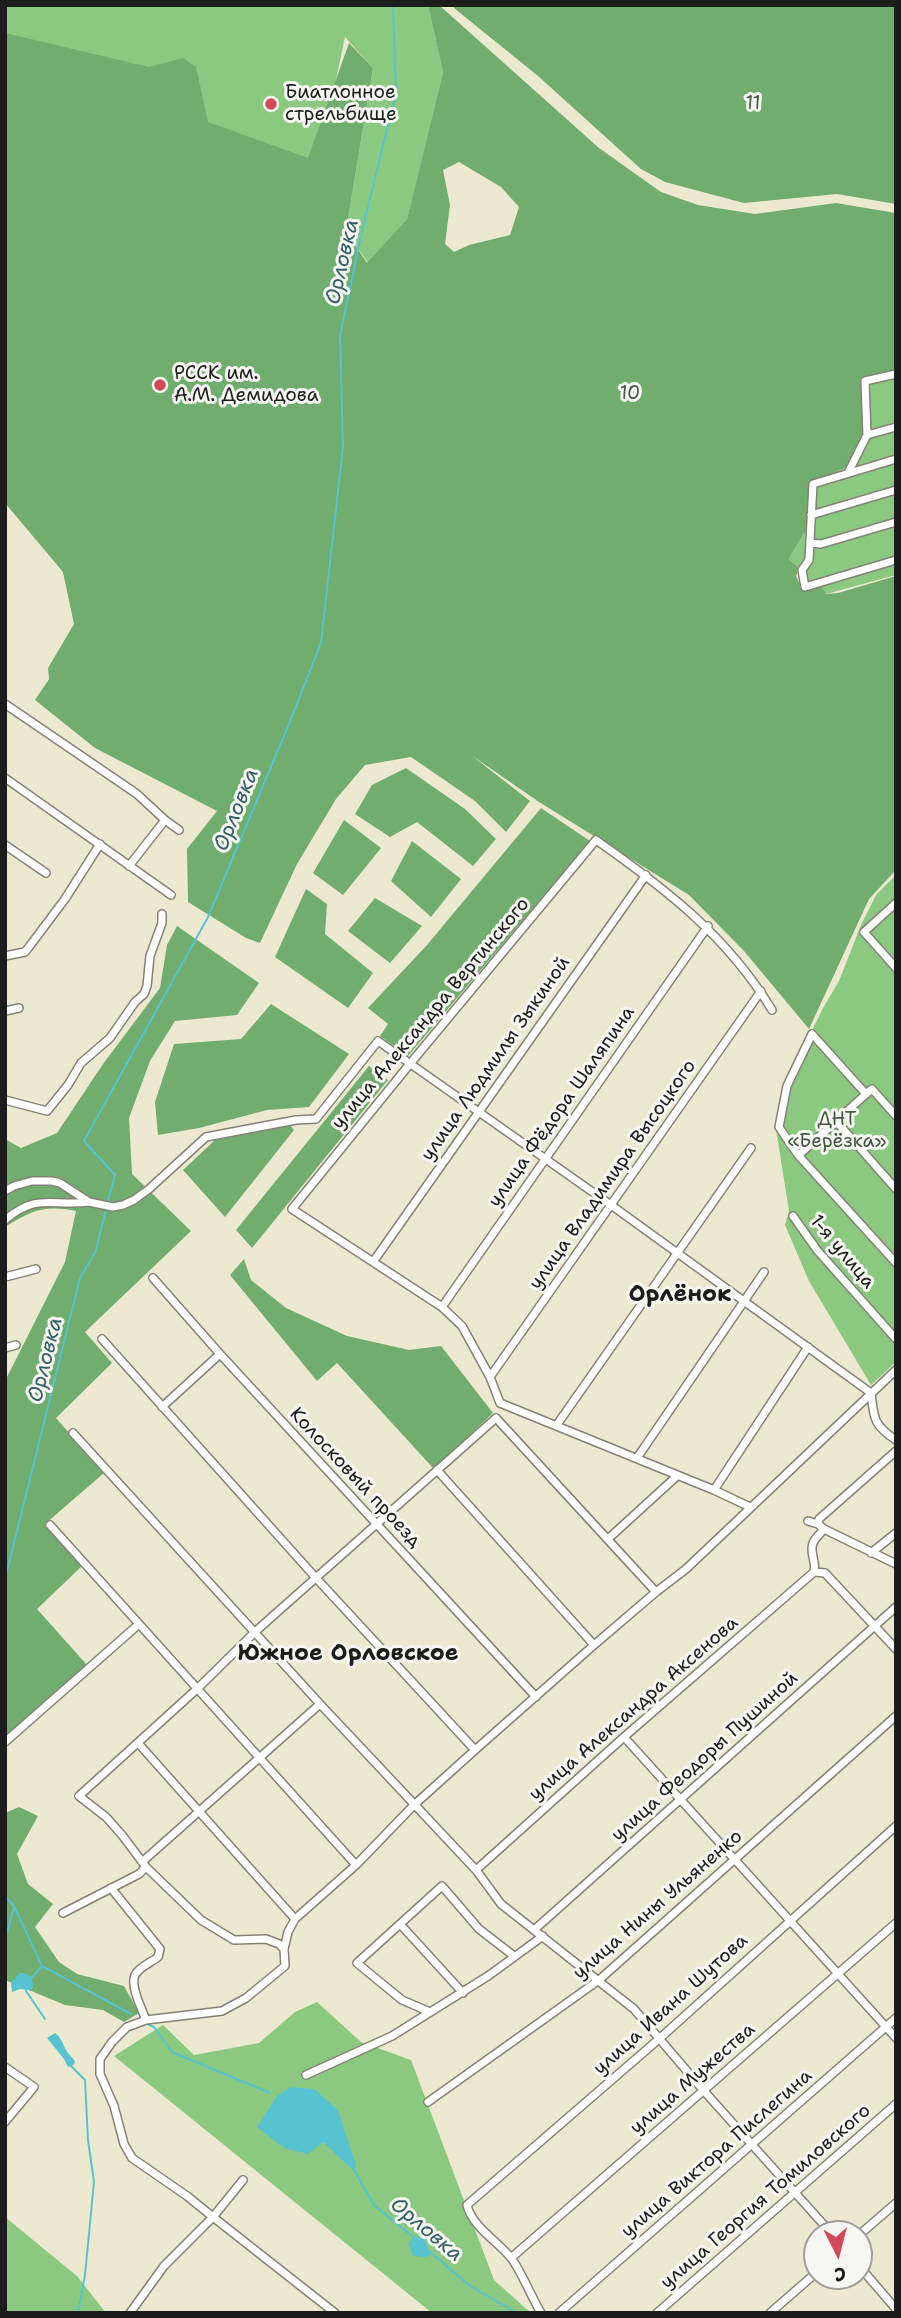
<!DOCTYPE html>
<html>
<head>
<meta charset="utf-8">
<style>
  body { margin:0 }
  #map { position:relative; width:901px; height:2318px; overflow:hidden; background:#ede9d1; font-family:"Shantell Sans",sans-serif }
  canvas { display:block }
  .frame { position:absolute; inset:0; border:7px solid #1c1c1c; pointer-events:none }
  .north { position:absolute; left:803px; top:2220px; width:70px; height:70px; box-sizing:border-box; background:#f6f6f2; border:2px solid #9f9f9c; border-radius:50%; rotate:174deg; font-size:19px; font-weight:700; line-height:28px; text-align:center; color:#1c1c1c }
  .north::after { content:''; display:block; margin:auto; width:24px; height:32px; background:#d1495b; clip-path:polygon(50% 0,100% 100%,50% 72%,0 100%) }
</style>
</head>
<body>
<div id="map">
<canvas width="901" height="2318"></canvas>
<div class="frame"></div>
<div class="north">С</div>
</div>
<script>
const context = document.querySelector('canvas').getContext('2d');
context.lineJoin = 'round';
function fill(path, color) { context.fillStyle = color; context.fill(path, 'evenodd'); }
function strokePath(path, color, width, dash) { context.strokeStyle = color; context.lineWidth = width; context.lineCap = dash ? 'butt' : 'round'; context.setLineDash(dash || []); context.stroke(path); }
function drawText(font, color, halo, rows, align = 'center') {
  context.font = font + ' "Shantell Sans",sans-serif'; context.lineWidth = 6; context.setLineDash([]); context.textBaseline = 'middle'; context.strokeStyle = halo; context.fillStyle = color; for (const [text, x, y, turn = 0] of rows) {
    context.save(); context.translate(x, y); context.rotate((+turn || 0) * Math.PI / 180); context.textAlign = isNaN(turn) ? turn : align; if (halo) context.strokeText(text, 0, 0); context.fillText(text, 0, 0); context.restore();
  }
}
fill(new Path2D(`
  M5 5H428L443 72 407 219 368 263 346 231 373 68 345 37 320 156 75 624 63 572 5 452Z
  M892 370H896V575L826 594 802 592 798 571 787 559 807 527 810 483 845 468 860 378Z
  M896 875V1362L871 1385 809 1281 785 1225 789 1211 776 1129 785 1085 823 1008 839 981 861 925 876 895Z
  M317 2002 361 2042 411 2060 494 2280 531 2313H432L114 2056 163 2025 194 2055 259 2043 295 2012Z
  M5 2217 77 2276 106 2313H5Z`), '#8bc980');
fill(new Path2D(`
  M428 5H439L599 148 661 192 698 205 755 214 836 203 896 213V370L860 378 865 429 845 468 810 483 807 528 788 559 797 566 798 571 796 576 803 591 820 585 826 594 838 593 896 576V870L869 899 809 1029 744 951 689 895 539 802 471 755 530 801 506 832 475 801 411 757 365 765 336 799 297 864 260 943 246 938 188 902 187 849 217 811 95 748 35 700 49 679 48 668 74 624 63 572 5 503V33L149 67 183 58 196 67 208 122 308 158 349 43 373 68 346 231 367 263 407 219 443 72ZM459 162 501 187 519 207 510 235 469 245 454 252 445 244 450 205 443 170Z
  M454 5H896V204L837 194 744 203 665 182 641 169 538 76 454 8Z
  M406 768 465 809 496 839 473 866 417 822 390 837 355 814 372 785Z
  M541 808 590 841 408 1056 380 1036 388 1024 368 1008 427 945Z
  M344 820 381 848 343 895 313 873Z
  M412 841 461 879 431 917 391 881Z
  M306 889 327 904 325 934 373 973 348 1008 275 957Z
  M375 898 422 926 390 963 348 931Z
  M177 926 259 983 237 1015 175 1021 150 1061 129 1118 132 1174 191 1231 85 1332 112 1363 56 1418 104 1473 45 1524 82 1566 37 1609 87 1665 5 1739V1381L65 1262 76 1211C43 1205 33 1210 5 1227V1139L21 1148 57 1133 103 1064 160 988 167 945Z
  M271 1004 349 1054 309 1107 267 1110 199 1128 158 1135 155 1102 174 1044 241 1039Z
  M369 1066 388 1080 252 1248 236 1230Z
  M290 1125 294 1130 225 1217 183 1170 215 1140Z
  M244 1259 251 1280 286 1308 347 1336 409 1350 441 1346 493 1413 434 1469 337 1363 317 1381 230 1275Z
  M19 1807 38 1816 17 1854 28 1884 53 1904 35 1927 59 1962 77 1974 124 1986 139 2013 124 2022 103 2010 65 2005 5 1980V1813Z`), '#70ad6e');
fill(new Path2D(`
  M20 1973H24L32 1977 33 1988 30 1990 20 1989 12 1992 11 1982Z
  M55 2033C62 2038 62 2043 66 2050 68 2054 72 2057 75 2061L74 2065 68 2067 64 2059 47 2038Z
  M291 2087 314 2089 338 2110 356 2165 354 2171 323 2142 308 2154 284 2148 257 2127 277 2096Z
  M413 2236 425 2239 430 2255 425 2257 413 2256 409 2244Z`), '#57c3d1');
strokePath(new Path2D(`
  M107 1204 115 1175 84 1141 208 917 289 724 321 643 343 446 340 336 360 240 396 92 393 5
  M5 1579 80 1278 95 1253 106 1210
  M5 1896 14 1906 42 1966 131 2014
  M5 1940 14 1907
  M32 1977 42 1966
  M27 1988 26 1991 45 2019
  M145 2023 154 2027 172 2052 270 2093
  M71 2066 85 2080 88 2140 94 2182 85 2275 78 2313
  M354 2170 374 2205 412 2236
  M429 2251 470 2286 517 2313`), '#57c3d1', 2);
const minor = new Path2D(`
  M867 435 896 427
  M896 459 813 484 809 560 802 570 805 587 896 560
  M848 473 867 435 865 381 896 374
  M811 515 896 490
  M810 543 821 544 896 522
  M5 704 137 794 165 820 179 830
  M5 778 171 895
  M5 845 46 873
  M129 866 165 820
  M896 903 864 932 896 968
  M5 956 25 952 29 947 65 899 100 844
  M5 1011 19 1008
  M5 1100 47 1111 68 1085 81 1063 110 1038 135 1002 144 994 147 986 150 956 162 923V914
  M896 1116 872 1089 866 1094 812 1034 787 1086 779 1127 798 1155 896 1263
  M836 1121 896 1189
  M799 1155 866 1094
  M5 1191 14 1186 32 1181H52L60 1183 89 1202 113 1207 123 1205 134 1200 149 1189 206 1137 296 1120 316 1119 378 1041 611 1205 871 1393
  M793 1216 817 1250 896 1339
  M5 1220C38 1192 52 1207 89 1202
  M373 1262 646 875
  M5 1277 36 1269
  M153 1278 220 1354 536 1697
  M442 1307 708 926
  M102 1339 316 1578 475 1750
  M5 1348 16 1345
  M490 1377 761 991
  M871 1393C874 1418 873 1425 896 1440
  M162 1407 220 1354
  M556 1426 751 1148
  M73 1433 320 1704 476 1870 501 1904 634 2009 704 2091 832 2234
  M637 1458 764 1272
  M437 1470 594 1645
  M714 1490 808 1347
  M750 1507 714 1490 500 1403 490 1377 462 1326 442 1307 292 1209 409 1065 596 840C666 889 727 936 772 1010
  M808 1521 818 1524 824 1529 896 1564
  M818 1524 819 1519 896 1451
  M50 1525 356 1865
  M824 1529C821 1533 815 1538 813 1543 809 1553 817 1562 814 1572L825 1573 896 1649
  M608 1539 677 1476
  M871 1553 896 1533
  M624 1737 896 2038
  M5 1742 139 1624
  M138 1743 295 1919
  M142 1862 320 1704
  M476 1870 624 1737 814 1572
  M111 1888 160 1949 158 1957C152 1962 139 1967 135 1975 130 1987 142 2009 146 2020
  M63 1913 139 1874 146 1867
  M400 1924 463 1993
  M534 1930 896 1607
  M284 1949 279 1944 266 1939 234 1940 201 1920 146 1867 122 1835 106 1817 79 1796 197 1689 256 1631 496 1418 656 1592
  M430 2012 402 2000 357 1963 442 1886 479 1929 514 1956
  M5 2067 34 2087 5 2122
  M306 2075 392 2036 488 1976 543 1936
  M428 2102 599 1980 896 1716
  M243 2180 213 2217 335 2313
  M859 2235 896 2203
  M511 2258 896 1923
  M859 2266 896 2309
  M130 2313 164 2266 213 2217 187 2196 132 2158 124 2144 114 2106 100 2074V2059L112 2042 127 2027 146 2020 222 2011 246 1998 285 1966 284 1949 288 1932 295 1919 356 1865 414 1805 475 1750 594 1645 656 1592 686 1569 896 1370
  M541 2313C531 2296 523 2275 512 2259 499 2242 472 2227 467 2205L659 2039 896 1826
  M559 2313 896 2018
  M657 2313 896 2104
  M770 2313 817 2272`);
strokePath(minor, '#848276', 10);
strokePath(minor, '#fff', 7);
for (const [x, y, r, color] of [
  [271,104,7,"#d1495b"],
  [160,385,7,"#d1495b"]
]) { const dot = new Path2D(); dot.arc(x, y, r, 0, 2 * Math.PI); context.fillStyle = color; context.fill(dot); strokePath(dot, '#f6f6f2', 2.5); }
drawText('19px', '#1c1c1c', '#f6f6f2', [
  ["Биатлонное",285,93],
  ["стрельбище",285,115],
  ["РССК им.",174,374],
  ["А.М. Демидова",174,396]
], 'left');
drawText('19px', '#43593f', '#f6f6f2', [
  ["11",753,104],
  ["10",630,394],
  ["ДНТ",837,1120],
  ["«Берёзка»",837,1142]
]);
drawText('19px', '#1c1c1c', '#f6f6f2', [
  ["улица Александра Вертинского",431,1014,-50],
  ["улица Людмилы Зыкиной",496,1059,-55],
  ["улица Фёдора Шаляпина",562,1107,-55],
  ["улица Владимира Высоцкого",613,1175,-55],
  ["1-я улица",842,1252,50],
  ["Колосковый проезд",355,1478,47],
  ["улица Александра Аксенова",634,1709,-41],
  ["улица Феодоры Пушиной",705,1757,-42],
  ["улица Нины Ульяненко",658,1905,-41],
  ["улица Ивана Шутова",671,2005,-42],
  ["улица Мужества",693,2079,-41],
  ["улица Виктора Пислегина",717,2154,-41],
  ["улица Георгия Томиловского",766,2197,-41]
]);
drawText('italic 21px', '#345f64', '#f6f6f2', [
  ["Орловка",343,262,-77],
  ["Орловка",237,810,-68],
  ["Орловка",46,1360,-76],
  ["Орловка",426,2230,40]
]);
drawText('bold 23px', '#1c1c1c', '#f6f6f2', [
  ["Орлёнок",680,1295],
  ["Южное Орловское",348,1654]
]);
</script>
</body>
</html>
